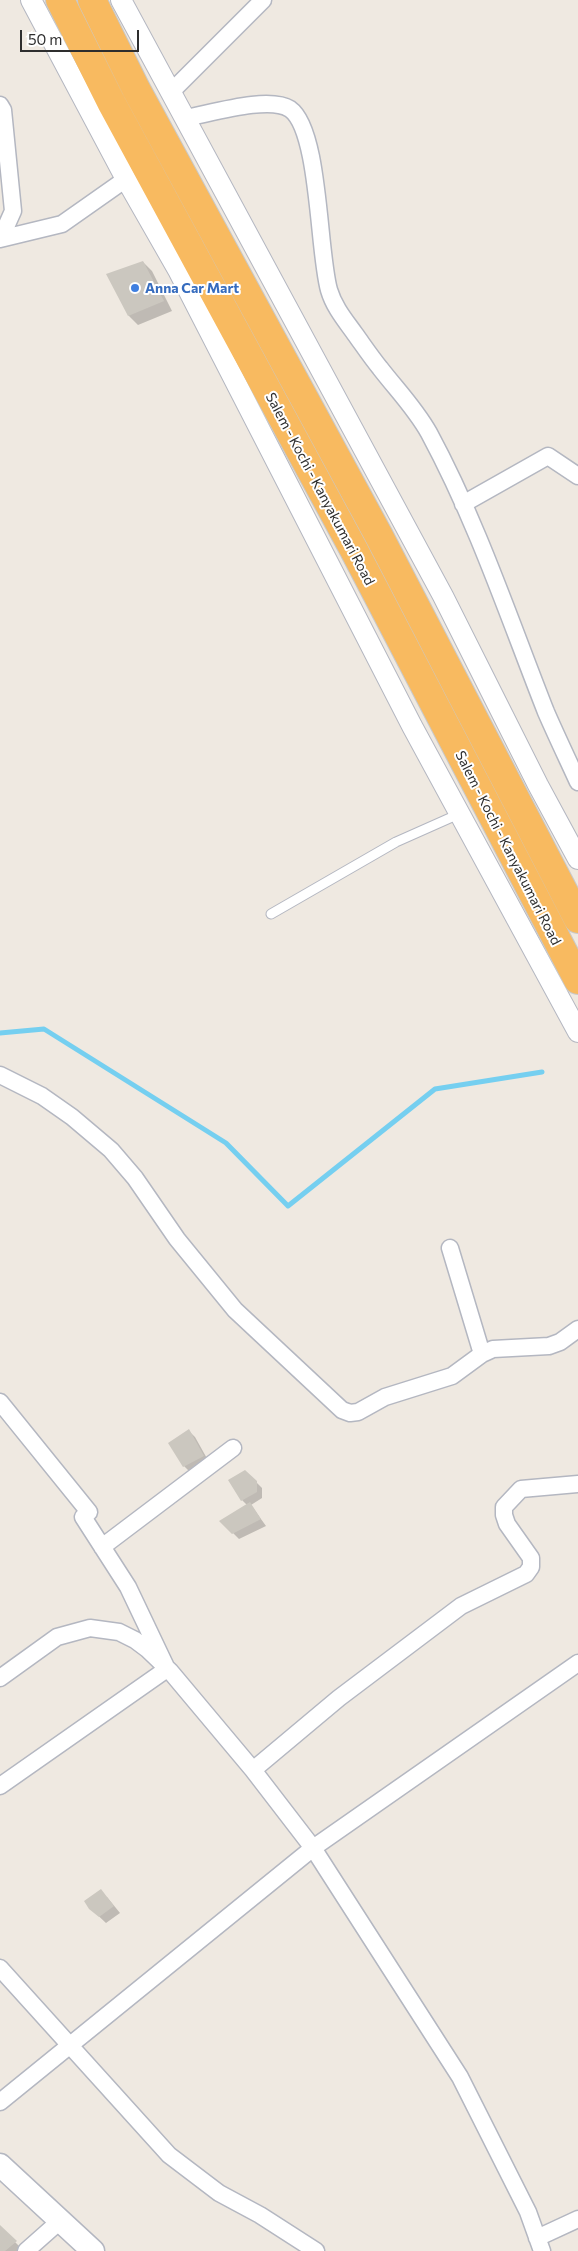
<!DOCTYPE html>
<html>
<head>
<meta charset="utf-8">
<style>
  body { margin:0 }
  #map { position:relative; width:578px; height:2251px; overflow:hidden; background:#efe9e1; font-family:Commissioner,sans-serif }
  canvas { display:block }
  .scale { position:absolute; left:20px; top:30px; width:119px; height:22px; box-sizing:border-box; border:2px solid #2e2e2e; border-top:0; padding-left:6px; font-size:15px; line-height:18px; white-space:nowrap; color:#2e2e2e; -webkit-text-stroke:4px #fff; paint-order:stroke }
</style>
</head>
<body>
<div id="map">
<canvas width="578" height="2251"></canvas>
<div class="scale">50 m</div>
</div>
<script>
const context = document.querySelector('canvas').getContext('2d');
context.lineJoin = 'round';
function fill(path, color) { context.fillStyle = color; context.fill(path, 'evenodd'); }
function strokePath(path, color, width, dash) { context.strokeStyle = color; context.lineWidth = width; context.lineCap = dash ? 'butt' : 'round'; context.setLineDash(dash || []); context.stroke(path); }
function drawText(font, color, halo, rows, align = 'center') {
  context.font = font + ' Commissioner,sans-serif'; context.lineWidth = 4; context.setLineDash([]); context.textBaseline = 'middle'; context.strokeStyle = halo; context.fillStyle = color; for (const [text, x, y, turn = 0] of rows) {
    context.save(); context.translate(x, y); context.rotate((+turn || 0) * Math.PI / 180); context.textAlign = isNaN(turn) ? turn : align; if (halo) context.strokeText(text, 0, 0); context.fillText(text, 0, 0); context.restore();
  }
}
fill(new Path2D(`
  M143 262 152 271 172 311 138 325 129 316 108 275Z
  M189 1431 195 1437 209 1462 190 1472 184 1466Z
  M245 1471 262 1488V1498L251 1505 266 1526 239 1539 221 1521 247 1505 242 1500Z
  M107 1897 120 1913 106 1923 90 1908Z
  M0 2226 1 2228 22 2249 20 2251H0Z`), '#0003');
strokePath(new Path2D(`
  M0 1033 44 1029 226 1143 288 1206 435 1089 542 1072`), '#75cff0', 5);
fill(new Path2D(`
  M143 261 164 301 128 316 106 274Z
  M189 1429 204 1456 183 1467 168 1443Z
  M245 1470 257 1481V1492L241 1501 228 1480Z
  M250 1502 261 1519 232 1534 219 1521Z
  M101 1889 114 1906 99 1917 89 1909 84 1901Z
  M0 2225 17 2241 5 2251H0Z`), '#cbc7bf');
const service = new Path2D(`
  M271 914 396 842 459 814`);
const minor = new Path2D(`
  M171 92 263 0
  M0 105 3 110 13 211 1 238
  M185 118C209 114 269 95 290 109 320 130 318 252 329 290 334 307 345 320 355 334 363 345 371 357 380 368 397 390 415 408 429 433 477 522 509 618 546 712 556 735 567 758 578 782
  M0 239 62 224 126 179
  M463 504 548 456 578 476
  M0 1075 42 1096 72 1117 111 1150 135 1178 177 1239 235 1310 342 1410 350 1413 358 1412 385 1397 452 1376 482 1354 493 1349 549 1346 560 1342 578 1329
  M450 1248 482 1354
  M0 1402 89 1512 83 1517 128 1587 167 1669 0 1786
  M102 1547 233 1448
  M0 1678 57 1637 90 1628 119 1632 135 1640 147 1649 170 1671 253 1770 313 1848 460 2077 528 2212 542 2251
  M253 1770 339 1698 461 1606 526 1574 531 1567V1558L507 1524 504 1515V1507L521 1489 578 1484
  M0 1968 169 2155 219 2193 260 2215 316 2251
  M0 2102 313 1848 578 1663
  M537 2238 578 2219
  M26 2251 61 2220`);
const tertiary = new Path2D(`
  M31 0 126 179 178 270 412 726 578 1032
  M121 0 443 596 538 785 578 859`);
const secondary = new Path2D(`
  M0 2165 93 2251`);
const trunk = new Path2D(`
  M60 0 111 102 354 550 578 980
  M92 0 136 89 379 536 578 919`);
strokePath(service, '#b4b7c1', 11);
strokePath(minor, '#b4b7c1', 19);
strokePath(tertiary, '#b4b7c1', 22);
strokePath(secondary, '#b4b7c1', 25);
strokePath(trunk, '#c9c9c9', 30);
strokePath(service, '#fff', 9);
strokePath(minor, '#fff', 16);
strokePath(tertiary, '#fff', 20);
strokePath(secondary, '#fff', 22);
strokePath(trunk, '#f8ba60', 28);
for (const [x, y, r, color] of [
  [135,288,5,"#3f7fe0"]
]) { const dot = new Path2D(); dot.arc(x, y, r, 0, 2 * Math.PI); context.fillStyle = color; context.fill(dot); strokePath(dot, '#fff', 2); }
drawText('bold 14px', '#366cbe', '#fff', [
  ["Anna Car Mart",145,288]
], 'left');
drawText('14px', '#2e2e2e', '#fff', [
  ["Salem - Kochi - Kanyakumari Road",320,489,62],
  ["Salem - Kochi - Kanyakumari Road",508,848,63]
]);
</script>
</body>
</html>
